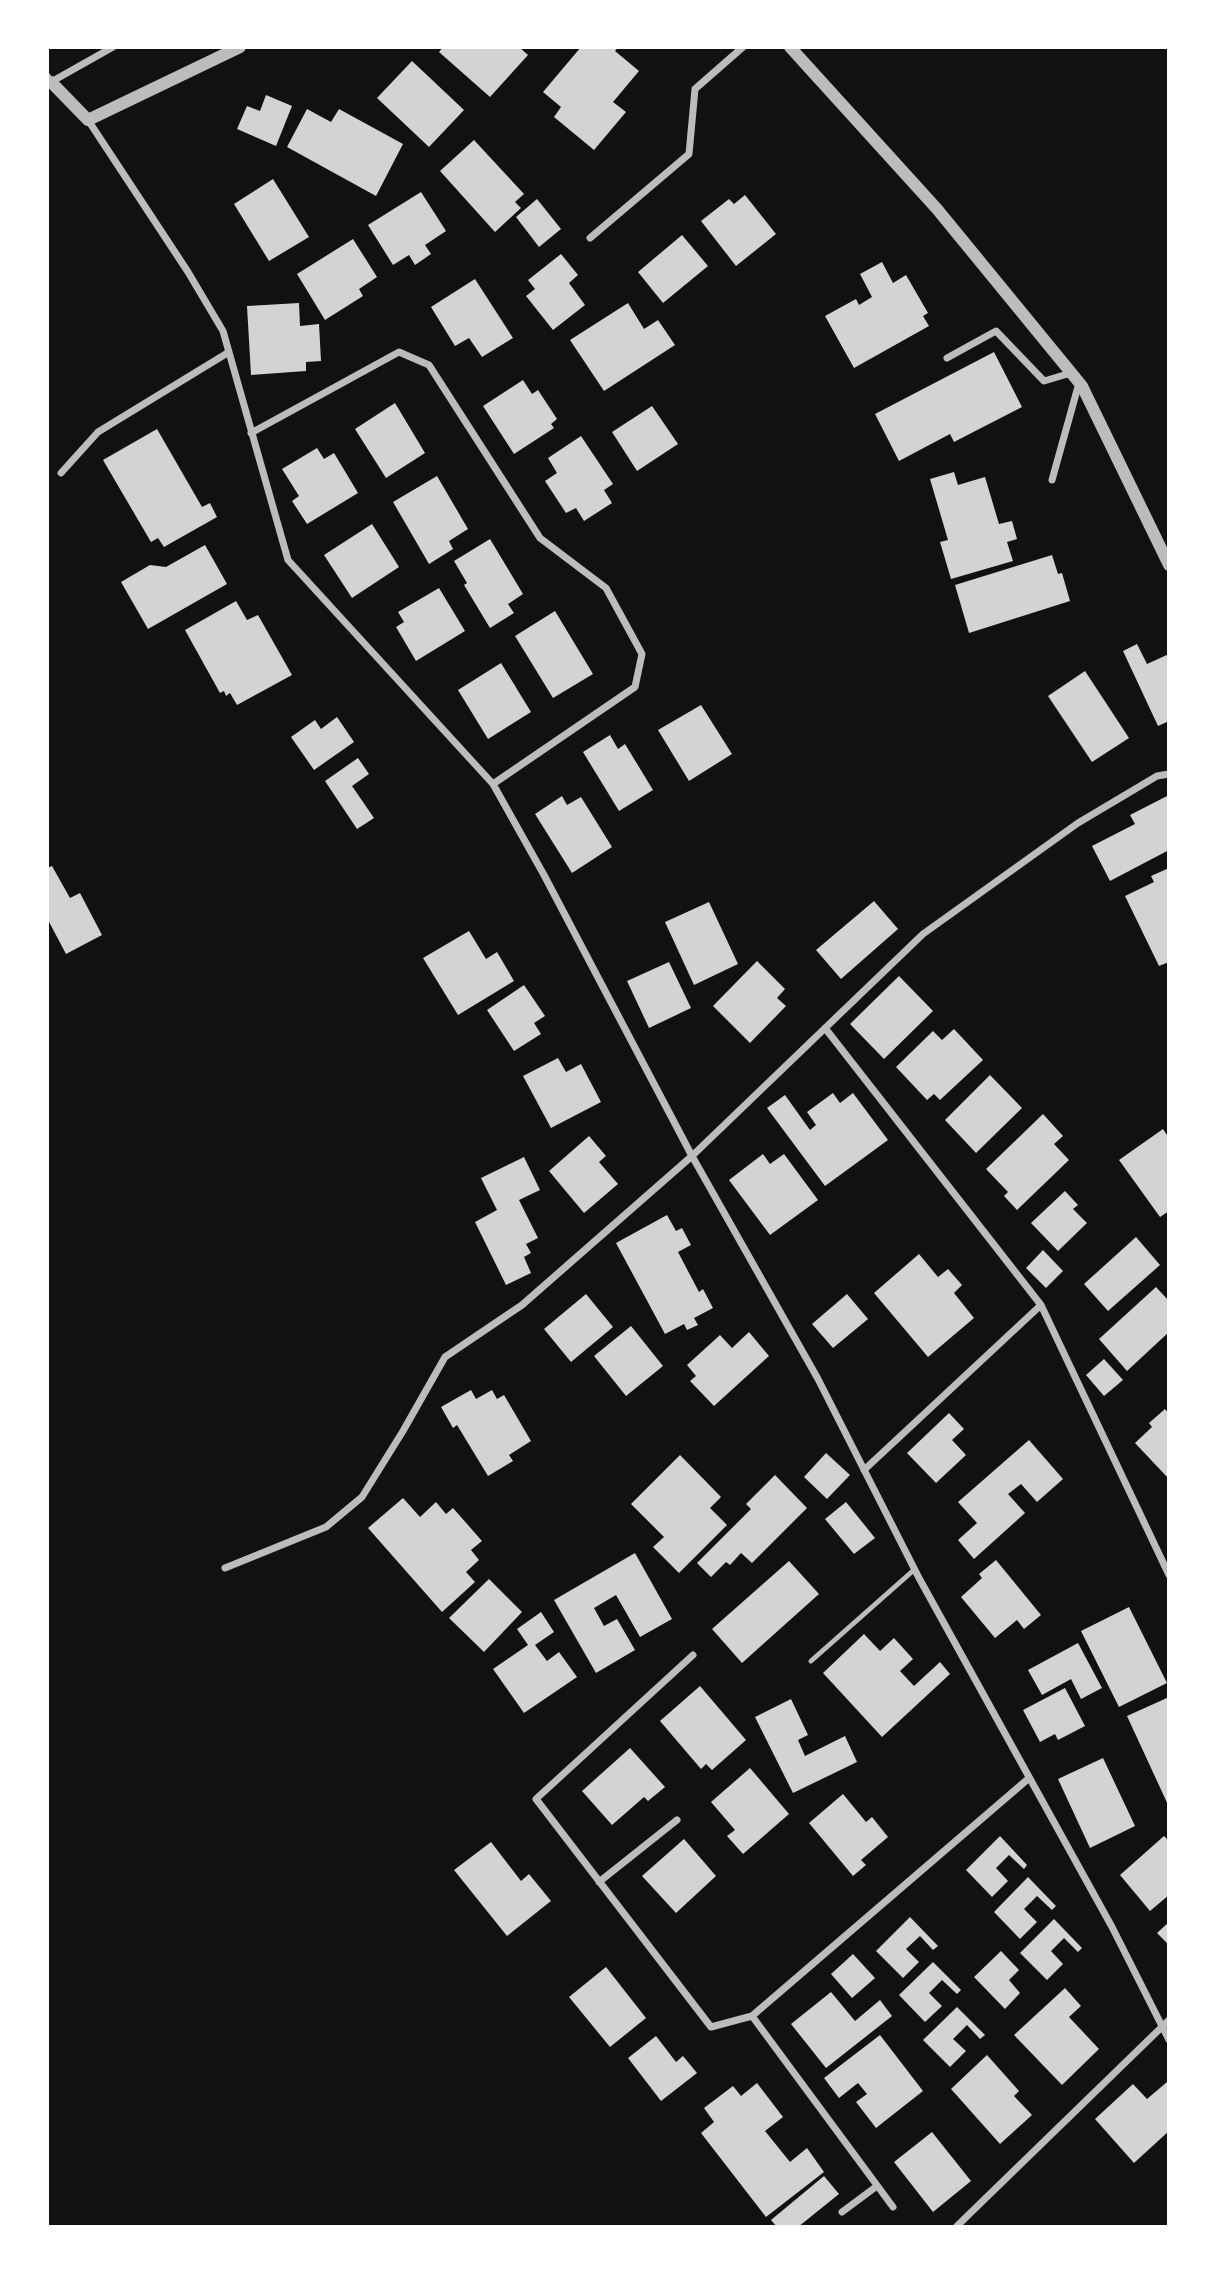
<!DOCTYPE html>
<html>
<head>
<meta charset="utf-8">
<style>
  body { margin:0 }
  #map { position:relative; width:1216px; height:2274px; overflow:hidden; background:#111; font-family:Jost,sans-serif }
  canvas { display:block }
  .frame { position:absolute; inset:0; border:49px solid #fff; pointer-events:none }
</style>
</head>
<body>
<div id="map">
<canvas width="1216" height="2274"></canvas>
<div class="frame"></div>
</div>
<script>
const context = document.querySelector('canvas').getContext('2d');
context.lineJoin = 'round';
function fill(path, color) { context.fillStyle = color; context.fill(path, 'evenodd'); }
function strokePath(path, color, width, dash) { context.strokeStyle = color; context.lineWidth = width; context.lineCap = dash ? 'butt' : 'round'; context.setLineDash(dash || []); context.stroke(path); }
fill(new Path2D(`
  M443 47H519L528 55 490 97 439 52Z
  M581 47H618L615 51 639 71 613 102 626 112 594 150 554 117 561 107 543 92Z
  M412 61 464 110 429 147 377 98Z
  M266 95 292 106 276 146 237 129 247 106 260 111Z
  M307 109 331 122 339 109 403 144 376 196 287 147Z
  M474 140 524 194 515 202 521 208 495 232 440 171Z
  M273 179 309 237 269 261 234 204Z
  M421 192 446 231 425 245 431 254 415 265 409 255 393 265 368 225Z
  M745 195 776 234 736 266 701 221 729 199 734 204Z
  M537 199 561 229 539 247 516 217Z
  M682 235 708 266 663 303 638 272Z
  M353 239 377 277 359 289 363 296 325 320 297 274Z
  M561 254 578 275 569 283 585 305 553 330 526 296 535 289 528 280Z
  M882 262 893 283 906 275 928 313 923 316 929 326 854 368 825 316 856 299 859 305 872 297 860 274Z
  M475 279 513 338 482 357 469 338 455 346 431 307Z
  M299 303 300 326 319 324 321 361 306 362V371L251 375 247 306Z
  M628 303 644 329 658 320 675 345 604 391 570 340Z
  M994 352 1022 407 954 442 950 434 899 461 875 414Z
  M523 380 532 394 538 390 557 419 551 424 554 428 514 454 483 406Z
  M395 403 425 453 386 478 355 429Z
  M652 406 678 444 637 471 612 432Z
  M157 429 202 507 210 503 217 517 164 547 158 538 151 542 103 460Z
  M581 436 613 484 604 490 612 503 584 521 576 508 566 513 545 481 557 473 548 458Z
  M317 448 324 459 334 453 358 493 307 524 292 501 299 496 282 469Z
  M954 472 958 485 985 477 999 524 1012 521 1017 539 1007 542 1013 561 951 579 940 542 948 540 930 479Z
  M437 476 468 529 449 541 453 549 429 564 393 502Z
  M372 524 399 567 352 598 324 555Z
  M490 539 523 594 508 604 514 613 490 628 464 585 467 583 454 561Z
  M205 545 227 584 148 629 121 582 150 565 166 567Z
  M1052 555 1058 574 1062 573 1070 601 969 633 955 585Z
  M439 588 465 631 416 661 396 627 404 622 398 612Z
  M236 601 247 620 258 615 292 675 237 705 230 693 226 696 224 691 220 693 185 630Z
  M555 611 593 674 553 698 515 636Z
  M1137 644 1147 664 1169 654V721L1158 726 1123 651Z
  M501 663 531 712 488 739 458 690Z
  M1085 671 1129 738 1092 762 1048 696Z
  M701 705 732 754 689 781 658 730Z
  M337 717 354 742 314 770 291 737 315 720 321 729Z
  M610 735 618 749 625 744 653 790 619 811 583 752Z
  M358 758 369 774 352 786 374 818 357 829 325 781Z
  M1169 795V850L1110 881 1092 846 1135 824 1130 815Z
  M562 796 567 805 581 797 612 847 572 873 535 814Z
  M52 866 70 898 80 893 102 935 66 954 47 918V868Z
  M1169 868V962L1159 966 1125 896 1154 882 1151 876Z
  M874 901 898 929 841 979 816 950Z
  M709 902 738 964 694 985 665 922Z
  M469 931 486 959 497 952 514 981 458 1015 423 958Z
  M757 961 785 989 777 998 786 1006 750 1043 713 1006Z
  M669 962 691 1008 649 1028 627 981Z
  M899 976 933 1011 884 1059 850 1024Z
  M524 985 545 1016 534 1023 541 1034 514 1051 487 1010Z
  M954 1029 983 1060 940 1100 934 1094 927 1100 896 1067 933 1031 942 1040Z
  M558 1058 566 1072 581 1064 601 1102 551 1128 523 1076Z
  M990 1075 1022 1108 976 1153 945 1120Z
  M833 1093 840 1103 853 1093 888 1140 825 1186 767 1108 785 1095 810 1130 816 1125 807 1112Z
  M1043 1114 1063 1136 1054 1144 1069 1160 1017 1210 1004 1196 1008 1192 986 1169Z
  M1163 1129 1169 1138V1211L1160 1217 1119 1160Z
  M589 1136 606 1156 599 1162 618 1184 584 1213 549 1171Z
  M763 1154 770 1164 784 1154 818 1200 770 1235 729 1180Z
  M524 1157 540 1190 519 1200 538 1238 526 1244 531 1253 524 1257 531 1273 506 1285 475 1222 497 1210 481 1178Z
  M1065 1191 1078 1205 1073 1209 1087 1223 1058 1251 1031 1223Z
  M667 1215 676 1231 682 1228 691 1245 678 1252 699 1292 703 1289 713 1308 694 1318 698 1325 687 1330 684 1324 665 1334 616 1243Z
  M1136 1237 1160 1265 1108 1311 1084 1284Z
  M1043 1250 1063 1271 1046 1288 1026 1268Z
  M919 1254 938 1277 948 1269 962 1285 954 1293 974 1318 928 1357 874 1293Z
  M1156 1287 1169 1301V1332L1127 1371 1099 1339Z
  M586 1294 613 1327 571 1362 544 1329Z
  M847 1294 868 1319 833 1348 812 1324Z
  M631 1326 663 1366 626 1396 594 1356Z
  M749 1332 769 1356 714 1406 690 1381 696 1376 687 1365 720 1335 732 1348Z
  M1104 1359 1123 1380 1104 1396 1086 1375Z
  M471 1390 476 1399 492 1390 497 1399 504 1395 531 1441 509 1455 513 1461 488 1476 457 1425 453 1428 441 1407Z
  M1165 1409 1169 1414V1479L1135 1443 1152 1427 1149 1423Z
  M949 1413 964 1429 952 1440 966 1455 936 1483 907 1453Z
  M1029 1440 1063 1479 1037 1502 1021 1484 1008 1494 1025 1513 974 1559 958 1540 977 1523 958 1502Z
  M826 1453 850 1475 827 1499 804 1477Z
  M680 1455 721 1497 710 1508 727 1525 679 1573 653 1547 664 1537 631 1504Z
  M775 1475 807 1508 752 1563 741 1553 730 1565 726 1562 711 1577 697 1563 751 1509 746 1504Z
  M403 1498 420 1517 436 1502 446 1514 453 1508 482 1541 471 1550 479 1560 466 1572 475 1582 442 1612 368 1528Z
  M846 1502 875 1538 854 1554 825 1519Z
  M635 1553 672 1619 640 1637 616 1595 594 1608 604 1626 617 1619 635 1650 596 1673 554 1600Z
  M996 1560 1041 1615 1024 1629 1017 1620 995 1638 961 1597 982 1578 979 1574Z
  M789 1561 819 1594 742 1663 712 1629Z
  M489 1579 522 1612 484 1652 449 1618Z
  M1129 1607 1167 1683 1119 1707 1081 1631Z
  M541 1612 554 1632 535 1645 547 1661 559 1652 577 1677 524 1713 493 1669 528 1645 517 1629Z
  M864 1634 880 1651 894 1638 913 1659 900 1671 914 1686 940 1662 950 1674 882 1737 823 1673Z
  M1078 1643 1102 1688 1081 1699 1071 1679 1042 1695 1028 1670Z
  M700 1686 746 1740 712 1770 706 1764 701 1769 660 1721Z
  M1065 1688 1085 1726 1058 1740 1055 1734 1040 1742 1023 1710Z
  M1169 1697V1807L1127 1716Z
  M791 1699 808 1735 798 1740 805 1756 845 1736 857 1762 793 1793 755 1717Z
  M630 1748 665 1787 648 1801 644 1797 612 1825 582 1791Z
  M1103 1758 1135 1826 1090 1848 1058 1779Z
  M750 1768 789 1814 743 1854 727 1836 735 1830 711 1802Z
  M843 1794 866 1822 872 1817 888 1837 861 1860 866 1865 853 1876 809 1823Z
  M1000 1836 1027 1865 1024 1869 1009 1855 996 1868 1008 1881 992 1897 966 1870Z
  M1164 1836 1169 1841V1895L1150 1911 1120 1875Z
  M684 1839 716 1876 676 1913 642 1876Z
  M491 1842 521 1881 529 1874 551 1901 507 1936 454 1870Z
  M1028 1877 1056 1906 1052 1910 1037 1896 1024 1909 1037 1922 1020 1939 994 1912Z
  M910 1917 938 1946 933 1950 920 1936 906 1949 919 1962 903 1978 876 1951Z
  M1054 1919 1082 1948 1078 1952 1064 1938 1051 1951 1063 1964 1047 1980 1020 1953Z
  M1169 1922V1945L1157 1933Z
  M1001 1951 1019 1970 1009 1980 1020 1993 1005 2009 974 1977Z
  M853 1954 875 1978 852 1998 831 1974Z
  M933 1962 961 1990 957 1994 942 1980 929 1993 942 2006 925 2022 899 1995Z
  M606 1967 646 2018 610 2047 569 1997Z
  M1065 1988 1081 2006 1069 2017 1099 2049 1062 2085 1014 2035Z
  M831 1992 855 2021 880 2000 892 2016 826 2068 791 2024Z
  M957 2007 985 2035 980 2039 967 2025 953 2039 966 2051 950 2067 923 2040Z
  M880 2035 923 2091 876 2128 856 2102 867 2094 858 2083 839 2098 824 2078Z
  M656 2036 676 2062 683 2056 697 2073 661 2101 628 2058Z
  M987 2055 1019 2091 1014 2096 1032 2115 1000 2144 951 2089Z
  M1167 2082 1169 2084V2131L1134 2163 1095 2119 1133 2084 1147 2099Z
  M757 2083 783 2117 765 2131 790 2162 807 2148 824 2172 766 2217 701 2133 714 2122 704 2108 733 2086 741 2096Z
  M932 2132 971 2181 933 2212 894 2162Z
  M824 2176 839 2194 798 2227H777L771 2220Z`), '#d3d3d3');
strokePath(new Path2D(`
  M811 1661 915 1569`), '#bcbcbc', 5);
strokePath(new Path2D(`
  M47 76 51 82 113 47
  M88 120 188 272 223 331 288 560 493 784 544 875 692 1156 818 1379 919 1578 1112 1927 1169 2040
  M590 238 689 154 695 89 743 47
  M947 358 996 331 1044 381 1071 373
  M251 433 399 352 429 365 540 538 606 588 642 654 635 687 493 784
  M61 473 98 432 229 352
  M1052 480 1079 383
  M825 1028 1041 1305 1169 1575
  M864 1470 1041 1305
  M225 1568 326 1527 362 1497 403 1431 445 1357 522 1305 692 1156 923 934 1078 823 1157 776 1169 774
  M693 1655 536 1799 711 2027 752 2016 1028 1779
  M599 1882 677 1820
  M752 2016 893 2207
  M842 2212 877 2186
  M957 2226 1169 2020`), '#bcbcbc', 7);
strokePath(new Path2D(`
  M790 47 937 209 1082 386 1169 565
  M51 82 88 120 240 47`), '#bcbcbc', 12);
</script>
</body>
</html>
